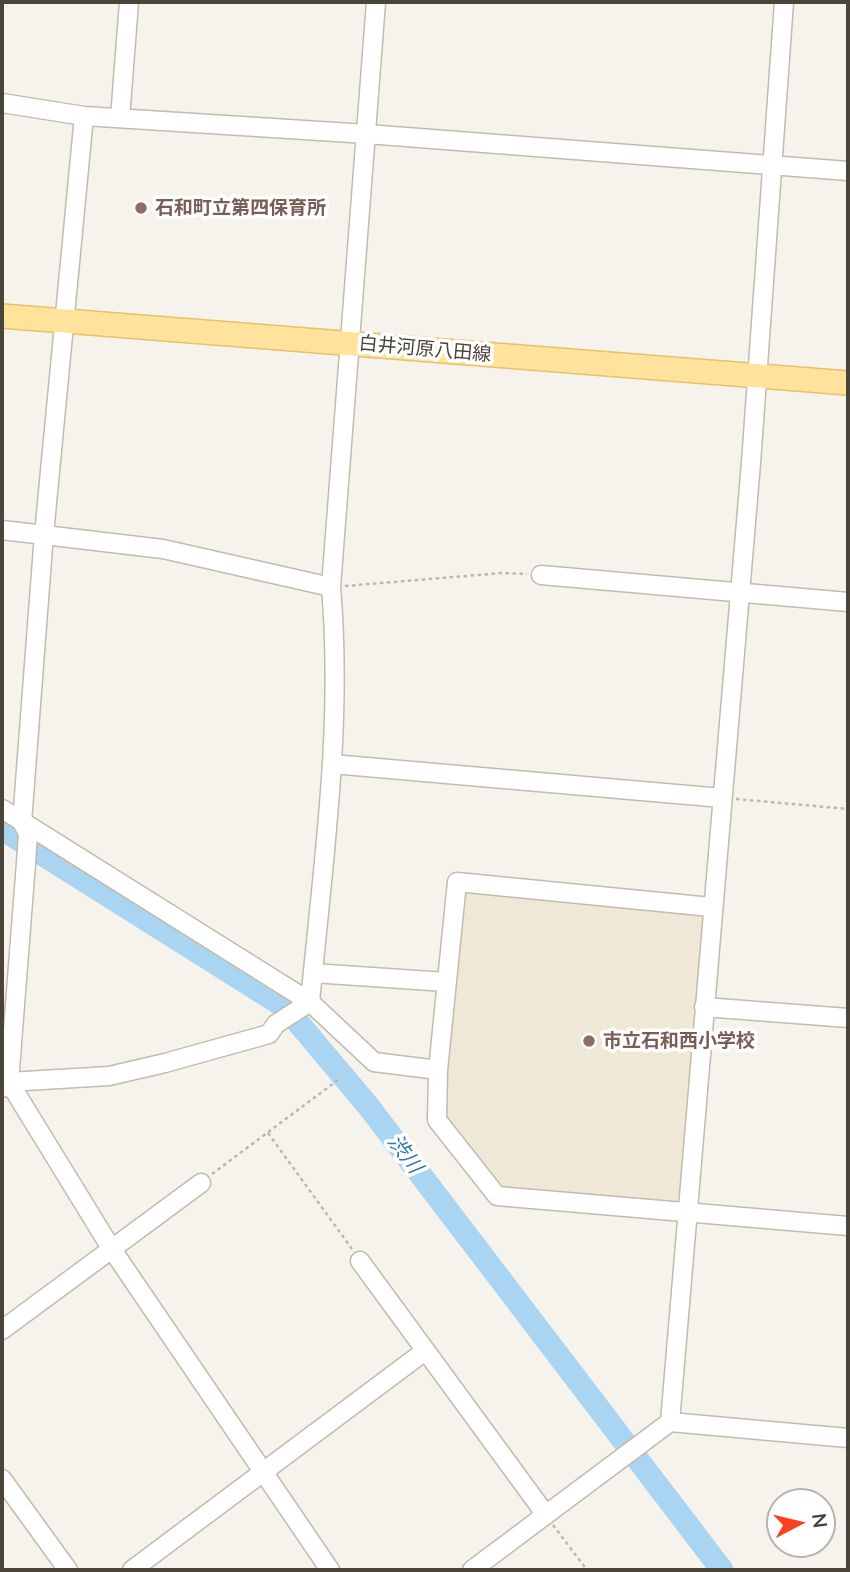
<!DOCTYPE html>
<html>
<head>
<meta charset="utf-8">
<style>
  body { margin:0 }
  #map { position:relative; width:850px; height:1572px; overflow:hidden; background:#f6f3ec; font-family:Lato,sans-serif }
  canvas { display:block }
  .frame { position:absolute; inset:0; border:4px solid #4b4439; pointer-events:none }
  .north { position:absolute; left:766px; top:1488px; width:70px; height:70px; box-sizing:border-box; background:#fff; border:2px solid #b7b4b0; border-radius:50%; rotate:83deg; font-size:19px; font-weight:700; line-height:28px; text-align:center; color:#4b4439 }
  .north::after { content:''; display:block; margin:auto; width:24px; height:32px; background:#fc3f1d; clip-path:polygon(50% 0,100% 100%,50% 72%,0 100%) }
</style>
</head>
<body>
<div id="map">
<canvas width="850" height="1572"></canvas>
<div class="frame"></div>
<div class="north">N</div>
</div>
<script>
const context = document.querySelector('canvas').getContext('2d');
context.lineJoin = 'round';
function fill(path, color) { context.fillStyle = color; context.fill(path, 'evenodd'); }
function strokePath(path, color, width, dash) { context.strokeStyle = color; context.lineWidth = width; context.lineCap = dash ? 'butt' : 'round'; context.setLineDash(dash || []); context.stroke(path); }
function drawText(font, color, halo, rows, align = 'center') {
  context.font = font + ' Lato,"Noto Sans JP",sans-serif'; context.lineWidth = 7; context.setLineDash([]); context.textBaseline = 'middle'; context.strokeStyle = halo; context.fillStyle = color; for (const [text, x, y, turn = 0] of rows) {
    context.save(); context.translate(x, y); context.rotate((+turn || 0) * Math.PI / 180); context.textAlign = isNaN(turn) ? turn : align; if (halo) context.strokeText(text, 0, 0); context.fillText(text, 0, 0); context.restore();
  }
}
fill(new Path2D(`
  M469 889 702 911 706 918 684 1199 678 1204 498 1189 443 1112 462 895Z`), '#efe8d6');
strokePath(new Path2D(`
  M2 829 285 1007 369 1107 722 1570`), '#a9d4f2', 23);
const minor = new Path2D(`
  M2 103 84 116 367 134 848 171
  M120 118 129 2
  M2 530 163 549 331 587
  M541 575 848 602
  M332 764 722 798
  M2 809 310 1002 374 1062 438 1070
  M711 907 457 882 438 1070 437 1120 497 1196 848 1226
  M313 973 446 982
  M310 1002C323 864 343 725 331 587L376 2
  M704 1007 848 1018
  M2 1078 9 1082 111 1248 330 1570
  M9 1082 26 863 28 834 22 822 44 534 84 116
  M2 1088 9 1082 109 1076 165 1063 269 1034 276 1024 310 1002
  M360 1261 546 1515
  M2 1330 201 1183
  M670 1422 751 463 784 2
  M2 1479 68 1570
  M132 1570 425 1351
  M472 1570 670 1422 848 1438`);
const major = new Path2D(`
  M2 316 848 383`);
strokePath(minor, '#c2bbae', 21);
strokePath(major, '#e6c16a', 26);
strokePath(new Path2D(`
  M345 586 502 573 527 574
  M736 799 848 809
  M268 1133 352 1249
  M212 1174 338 1080
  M553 1525 587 1570`), '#c4b79f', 2.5, [3.5, 3.5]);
strokePath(minor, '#fff', 18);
strokePath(major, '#ffe39c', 23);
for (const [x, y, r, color] of [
  [141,208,7,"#8d6e63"],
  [589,1041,7,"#8d6e63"]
]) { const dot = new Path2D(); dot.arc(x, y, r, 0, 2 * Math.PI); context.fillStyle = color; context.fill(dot); strokePath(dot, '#fff', 2.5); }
drawText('bold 19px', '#785e54', '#fff', [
  ["石和町立第四保育所",155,208],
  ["市立石和西小学校",603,1041]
], 'left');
drawText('19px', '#4b4439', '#fff', [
  ["白井河原八田線",425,349,5]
]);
drawText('italic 21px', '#2e7ab2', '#fff', [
  ["渋川",405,1154,53]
]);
</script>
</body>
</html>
